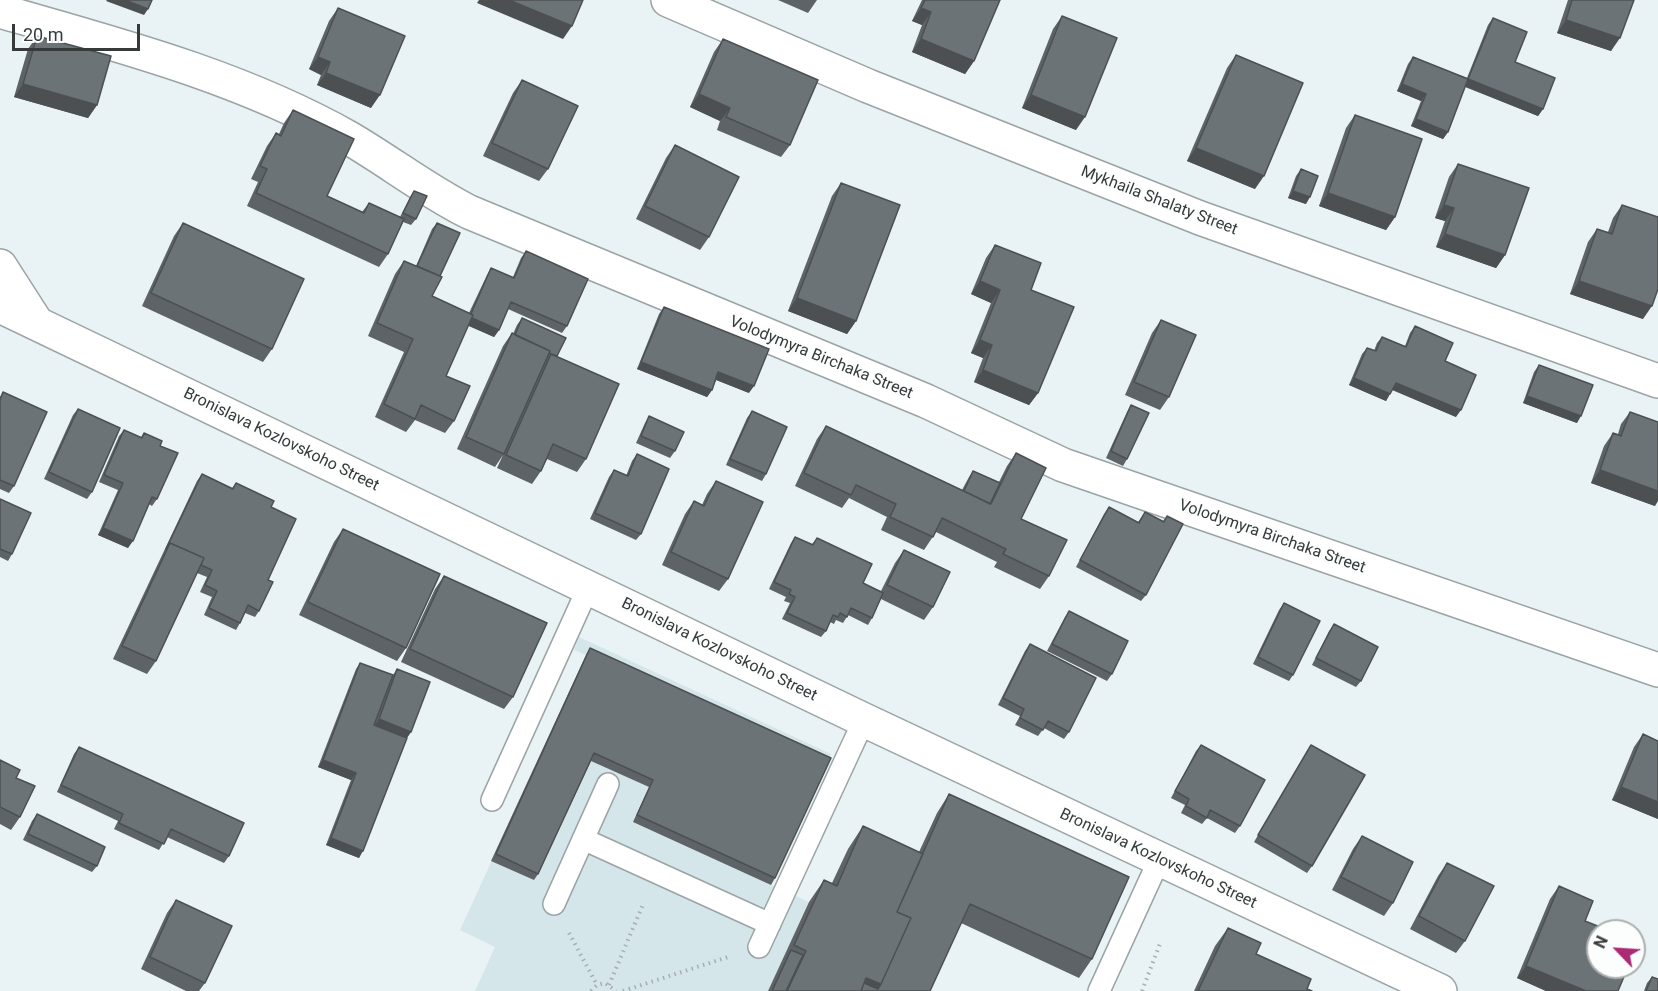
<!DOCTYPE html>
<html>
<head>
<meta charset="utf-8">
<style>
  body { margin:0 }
  #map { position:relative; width:1658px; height:991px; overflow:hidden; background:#e9f2f4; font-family:Roboto,sans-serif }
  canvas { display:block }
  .north { position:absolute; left:1586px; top:919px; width:60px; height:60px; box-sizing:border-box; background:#fcfefe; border:2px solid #adb0b0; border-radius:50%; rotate:295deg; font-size:16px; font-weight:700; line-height:24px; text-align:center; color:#363a3b }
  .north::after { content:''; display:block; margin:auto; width:21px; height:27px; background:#ac2a75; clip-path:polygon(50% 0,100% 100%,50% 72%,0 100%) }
  .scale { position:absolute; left:12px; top:24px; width:128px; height:27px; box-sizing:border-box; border:3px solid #363a3b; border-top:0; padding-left:8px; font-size:18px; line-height:21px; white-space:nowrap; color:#363a3b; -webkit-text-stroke:4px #fcfefe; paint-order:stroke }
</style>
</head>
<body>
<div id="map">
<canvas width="1658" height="991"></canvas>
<div class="north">N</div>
<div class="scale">20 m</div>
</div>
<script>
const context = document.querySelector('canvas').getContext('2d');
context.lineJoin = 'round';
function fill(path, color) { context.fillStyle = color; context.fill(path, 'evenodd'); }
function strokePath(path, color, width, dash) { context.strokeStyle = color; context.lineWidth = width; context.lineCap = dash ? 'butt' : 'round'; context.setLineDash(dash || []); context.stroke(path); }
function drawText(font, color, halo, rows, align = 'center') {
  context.font = font + ' Roboto,sans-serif'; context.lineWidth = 6; context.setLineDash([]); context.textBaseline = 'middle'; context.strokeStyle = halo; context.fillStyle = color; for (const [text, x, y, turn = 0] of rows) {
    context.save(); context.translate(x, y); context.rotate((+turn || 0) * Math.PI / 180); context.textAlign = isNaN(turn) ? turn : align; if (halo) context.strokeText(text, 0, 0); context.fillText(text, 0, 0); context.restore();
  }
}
fill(new Path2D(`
  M579 637 831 754 771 885 809 902 768 991H475L495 947 460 930 586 655 574 650Z`), '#d5e6ea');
const service = new Path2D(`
  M492 800 588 588
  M583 839 770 924
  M554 904 608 784
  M759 947 864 720
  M1099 991 1159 860`);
const minor = new Path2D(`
  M668 0 868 86 1200 218 1658 381
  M0 11C119 45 241 77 349 138 390 162 427 191 469 212L926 401 1063 465 1658 670`);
const tertiary = new Path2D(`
  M0 266 36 322
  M0 306 864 720 1440 991`);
strokePath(service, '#9ba3a5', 24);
strokePath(minor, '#9ba3a5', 36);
strokePath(tertiary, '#9ba3a5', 36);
strokePath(new Path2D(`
  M569 933 597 985
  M609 985 644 902
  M591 991 597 985 605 983 616 991
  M623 991 728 957
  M1142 991 1161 941`), '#a7aeb0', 4, [1.5, 4.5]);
strokePath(service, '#fff', 21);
strokePath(minor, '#fff', 33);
strokePath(tertiary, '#fff', 33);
fill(new Path2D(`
  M778 0H817L808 13Z
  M922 0H1000L974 61 965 74 912 52 922 25 912 21Z
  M1568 0H1634L1611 51 1557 33Z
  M338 8 371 108 317 85 321 75 309 69 329 21Z
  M1062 16 1076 130 1022 108 1053 29Z
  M1493 18 1515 62 1543 109 1538 116 1465 87 1448 132 1443 139 1411 126 1421 101 1397 91 1408 64 1413 57 1467 78 1488 25Z
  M37 36 97 105 88 118 14 97 28 49Z
  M723 39 790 145 781 157 717 130 720 121 690 107 714 52Z
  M1236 55 1255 189 1187 161 1227 68Z
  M522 80 548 169 539 181 483 156 513 93Z
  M293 110 327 196 362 212 369 203 400 217 410 197 414 191 416 219 411 225 403 222 388 254 379 267 247 206 258 182 251 179 267 146 276 133 279 134 284 123Z
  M1355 115 1395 217 1386 230 1319 206 1346 128Z
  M675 145 709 237 700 250 636 219 666 158Z
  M1458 164 1505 255 1496 268 1436 247 1445 221 1435 218 1449 177Z
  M1301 169 1306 204 1288 198 1296 176Z
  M841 183 856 321 847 334 788 311 832 196Z
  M1622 205 1643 319 1570 294 1588 242 1597 229 1608 232 1613 218Z
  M183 223 272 349 263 362 142 306 174 236Z
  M437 223 440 276 432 296 469 313 487 275 491 268 513 277 521 258 526 251 567 326 562 333 508 309 499 330 494 337 468 325 446 376 454 421 445 433 415 420 406 432 375 417 404 352 368 336 395 274 404 261 416 266 432 229Z
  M995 245 1031 290 1038 393 1029 405 974 382 983 358 971 353 991 303 971 294 986 258Z
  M664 307 749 393 716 380 712 390 707 397 637 369 659 314Z
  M522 318 557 357 586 459 577 472 547 459 541 471 532 484 497 468 503 455 495 467 457 449 503 346 512 333 513 334 517 325Z
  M1161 320 1169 397 1160 410 1125 395 1152 333Z
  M1415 326 1445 361 1456 417 1392 390 1386 401 1349 385 1362 354 1367 348 1374 351 1377 343 1382 337 1405 346 1410 333Z
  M1539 365 1577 423 1523 403 1534 372Z
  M3 392 14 486 9 493 0 489V397Z
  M1131 405 1127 459 1123 466 1106 458 1127 412Z
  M78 409 92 492 87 499 44 479 73 415Z
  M752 411 766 474 762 481 726 465 747 418Z
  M1630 412 1655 506 1591 483 1604 446 1613 433 1618 434 1621 424Z
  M649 416 675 451 670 458 636 443 645 423Z
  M826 426 962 490 969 477 973 471 999 482 1007 466 1016 453 1021 519 1049 576 1040 589 994 567 997 562 936 532 924 550 881 530 887 517 849 498 842 508 795 486 817 439Z
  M124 430 141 437 144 433 160 446 157 499 152 506 149 504 128 548 98 535 118 490 99 482 119 436Z
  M637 454 641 534 636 540 590 519 609 477 614 470 626 476 632 461Z
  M202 474 232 488 236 483 271 507 268 580 259 611 255 617 245 613 240 623 236 630 204 615 212 597 200 592 207 577 197 573 156 661 147 674 113 659 197 481Z
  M716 481 728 579 719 591 662 565 685 514 694 501 702 505 707 494Z
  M0 499 12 554 8 561 0 557Z
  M1109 507 1138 522 1145 512 1163 521 1167 516 1146 595 1141 601 1076 567 1104 514Z
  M343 529 406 648 397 661 299 615 334 542Z
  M795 537 812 544 817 538 863 583 881 591 895 563 904 550 933 607 924 620 881 599 872 618 868 625 848 615 843 623 836 620 834 624 830 622 826 631 821 637 782 619 790 603 784 601 786 597 769 589 791 543Z
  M444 576 513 697 504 709 401 662 435 589Z
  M1284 603 1293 675 1289 681 1253 664 1279 610Z
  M1069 611 1112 674 1107 681 1047 651 1065 617Z
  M1334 624 1361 681 1356 687 1312 665 1329 631Z
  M1030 644 1069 732 1064 739 1044 728 1038 736 1015 725 1020 716 998 705 1025 651Z
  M590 648 775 878 771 885 633 822 649 787 591 761 538 874 534 880 491 861 586 655Z
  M360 663 393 675 397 669 411 732 407 738 359 858 326 845 351 780 318 767 356 669Z
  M1643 734 1658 741V819L1612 800 1634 747Z
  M1201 745 1240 826 1235 833 1207 818 1202 824 1181 813 1185 805 1171 798 1196 751Z
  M1311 745 1312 866 1307 873 1254 842Z
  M79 747 229 856 224 863 167 837 159 850 114 829 118 821 57 792 74 754Z
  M0 760 16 778 20 817 11 830 0 824Z
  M949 794 1092 959 1079 978 961 923 930 991H768L809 902 824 880 832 883 848 849 863 826 919 852 937 813Z
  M37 814 97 866 92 872 23 840 32 821Z
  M1362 836 1393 903 1384 916 1332 890 1353 849Z
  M1447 863 1465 941 1456 953 1410 929 1438 876Z
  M1559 886 1585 921 1618 991H1546L1517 978 1550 899Z
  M176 900 205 983 199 991H186L141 969 167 913Z
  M1228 928 1256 954 1307 989 1312 991H1194L1215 946Z
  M1652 977 1658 991H1644L1647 983Z`), '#5d6366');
fill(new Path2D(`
  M107 0H125L148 9 144 15 106 1Z
  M479 0H509L572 26 563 39 477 3Z
  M921 8 931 12 922 25 912 21Z
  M1566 20 1620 38 1611 51 1557 33Z
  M921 39 974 61 965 74 912 52Z
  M318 57 330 62 321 75 309 69Z
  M326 73 380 95 371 108 317 85Z
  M1468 79 1543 109 1538 116 1464 86Z
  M23 84 97 105 88 118 14 97Z
  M1402 84 1426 94 1421 101 1397 91Z
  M699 94 730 108 720 121 690 107Z
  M1031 95 1085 117 1076 130 1022 108Z
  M1416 119 1448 132 1443 139 1411 126Z
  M1196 148 1264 176 1255 189 1187 161Z
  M1293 191 1310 197 1306 204 1288 198Z
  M1328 193 1395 217 1386 230 1319 206Z
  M1444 205 1454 208 1445 221 1435 218Z
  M1445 234 1505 255 1496 268 1436 247Z
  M980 281 1000 290 991 303 971 294Z
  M1579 281 1652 306 1643 319 1570 294Z
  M797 298 856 321 847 334 788 311Z
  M469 317 499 330 494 337 464 324Z
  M980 340 992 345 983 358 971 353Z
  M641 362 712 390 707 397 637 369Z
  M983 370 1038 393 1029 405 974 382Z
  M718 372 754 386 749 393 714 379Z
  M1354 378 1390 394 1386 401 1349 385Z
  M1396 383 1461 410 1456 417 1391 389Z
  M1527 396 1581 416 1577 423 1523 403Z
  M1600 470 1658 491V501L1655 506 1591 483Z
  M103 528 133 541 128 548 98 535Z
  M379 719 411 732 402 744 370 732Z
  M323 760 356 773 351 780 318 767Z
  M1621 787 1658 802V819L1612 800Z
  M331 838 363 851 359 858 326 845Z
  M1526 966 1586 991H1546L1517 978Z
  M866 978 881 984 876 991H859Z`), '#4c5053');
const building = new Path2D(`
  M125 0H152L148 9Z
  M509 0H583L572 26Z
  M925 0H1000L974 61 921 39 931 12 921 8Z
  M1572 0H1634L1620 38 1566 20Z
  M338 8 405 36 380 95 326 73 330 62 318 57Z
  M1062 16 1117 38 1085 117 1031 95Z
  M1493 18 1527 32 1515 62 1555 78 1543 109 1468 79Z
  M37 36 111 56 97 105 23 84Z
  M723 39 818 80 790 145 726 117 730 108 699 94Z
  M1236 55 1303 83 1264 176 1196 148Z
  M1413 57 1468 79 1448 132 1416 119 1426 94 1402 84Z
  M522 80 578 106 548 169 492 143Z
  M293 110 354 139 327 196 364 213 369 203 404 219 388 254 256 193 267 169 260 166 276 133 281 136Z
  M1355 115 1422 139 1395 217 1328 193Z
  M675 145 739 177 709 237 645 206Z
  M1458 164 1529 188 1505 255 1445 234 1454 208 1444 205Z
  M1301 169 1318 176 1310 197 1293 191Z
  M841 183 900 205 856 321 797 298Z
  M414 191 427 196 416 219 403 213Z
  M1622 205 1658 217V289L1652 306 1579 281 1597 229 1612 234Z
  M183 223 304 279 272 349 151 293Z
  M437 223 460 233 440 276 417 266Z
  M995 245 1041 263 1031 290 1074 307 1038 393 983 370 992 345 980 340 1000 290 980 281Z
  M526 251 588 279 567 326 511 302 499 330 472 318 473 315 471 314 491 268 514 278Z
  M404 261 442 277 432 296 473 315 446 376 470 386 454 421 421 405 415 419 384 404 413 339 377 323Z
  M664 307 769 349 754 386 718 372 712 390 641 362Z
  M522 318 566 338 557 356 549 353 550 351 515 335Z
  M1161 320 1196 335 1169 397 1134 382Z
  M1415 326 1453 343 1445 361 1476 375 1461 410 1396 383 1390 394 1354 378 1367 348 1376 351 1382 337 1406 347Z
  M512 333 550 351 504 454 466 437Z
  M551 354 619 384 586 459 553 444 541 471 506 455Z
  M1539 365 1593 385 1581 416 1527 396Z
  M3 392 47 412 14 486 0 480V400Z
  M1131 405 1149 413 1127 459 1111 451Z
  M78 409 120 428 92 492 49 472Z
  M752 411 787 427 766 474 730 459Z
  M1630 412 1658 422V491L1600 470 1613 433 1621 436Z
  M649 416 684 432 675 451 641 436Z
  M826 426 991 504 1016 453 1046 468 1021 519 1067 540 1049 576 1003 554 1006 549 942 518 933 537 890 517 896 504 856 485 851 495 804 473Z
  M124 430 142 438 144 433 162 441 160 446 178 453 157 499 152 497 133 541 103 528 123 483 104 475Z
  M637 454 669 469 641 534 595 513 614 470 628 476Z
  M973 471 1000 483 990 504 964 491Z
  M202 474 233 489 236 483 274 501 271 507 296 519 268 580 273 582 259 611 248 605 240 623 209 608 217 591 205 585 212 570 201 565 204 558 170 543 166 549Z
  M716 481 763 502 728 579 671 552 694 501 704 506Z
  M0 499 31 513 12 554 0 549Z
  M1109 507 1139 523 1145 512 1164 522 1167 516 1183 524 1146 595 1080 560Z
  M343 529 440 574 406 648 308 602Z
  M795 537 813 545 817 538 872 564 863 583 883 593 872 618 851 608 847 617 840 613 838 617 833 615 826 631 787 613 795 597 789 594 791 590 774 582Z
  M170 543 204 558 156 661 122 646Z
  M904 550 950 572 933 607 887 585Z
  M444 576 547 623 513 697 410 649Z
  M1284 603 1320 621 1293 675 1258 657Z
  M1069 611 1128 641 1112 674 1052 644Z
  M1334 624 1378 647 1361 681 1316 658Z
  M1030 644 1096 678 1069 732 1048 721 1043 730 1020 718 1024 709 1003 698Z
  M590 648 831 758 775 878 637 815 653 780 594 753 538 874 496 854Z
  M360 663 393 675 374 725 407 738 363 851 331 838 356 773 323 760Z
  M397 669 430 682 411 732 379 719Z
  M1643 734 1658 741V802L1621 787Z
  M1201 745 1265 780 1240 826 1210 810 1207 818 1186 806 1189 799 1175 791Z
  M1311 745 1365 775 1312 866 1258 835Z
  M79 747 244 823 229 856 171 829 164 844 119 823 123 814 61 785Z
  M0 760 20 770 16 778 35 786 20 817 0 807Z
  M949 794 1129 877 1092 959 970 904 930 991H861L864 983 878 989 881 984 911 918 897 912Z
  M37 814 105 847 97 866 28 834Z
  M863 826 923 854 897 912 911 918 881 984 866 978 861 991H787L806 951 794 945 824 880 837 886Z
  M1362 836 1413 862 1393 903 1341 877Z
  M1447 863 1494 886 1465 941 1419 916Z
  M1559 886 1593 901 1585 921 1610 931H1598V967H1628L1618 991H1586L1526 966Z
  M176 900 232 926 205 983 150 957Z
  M1228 928 1261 943 1256 954 1311 979 1307 989 1312 991H1198Z
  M1634 941 1639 943 1634 954Z
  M791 950 803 955 786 991H772Z
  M1652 977 1658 979V991H1646Z`);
fill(building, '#6c7377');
strokePath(building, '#4c5053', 1.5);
drawText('16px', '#363a3b', '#fcfefe', [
  ["Mykhaila Shalaty Street",1159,201,21],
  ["Volodymyra Birchaka Street",821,358,22],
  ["Bronislava Kozlovskoho Street",281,440,26],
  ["Volodymyra Birchaka Street",1272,537,19],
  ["Bronislava Kozlovskoho Street",719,650,26],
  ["Bronislava Kozlovskoho Street",1158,859,25]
]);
</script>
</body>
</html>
